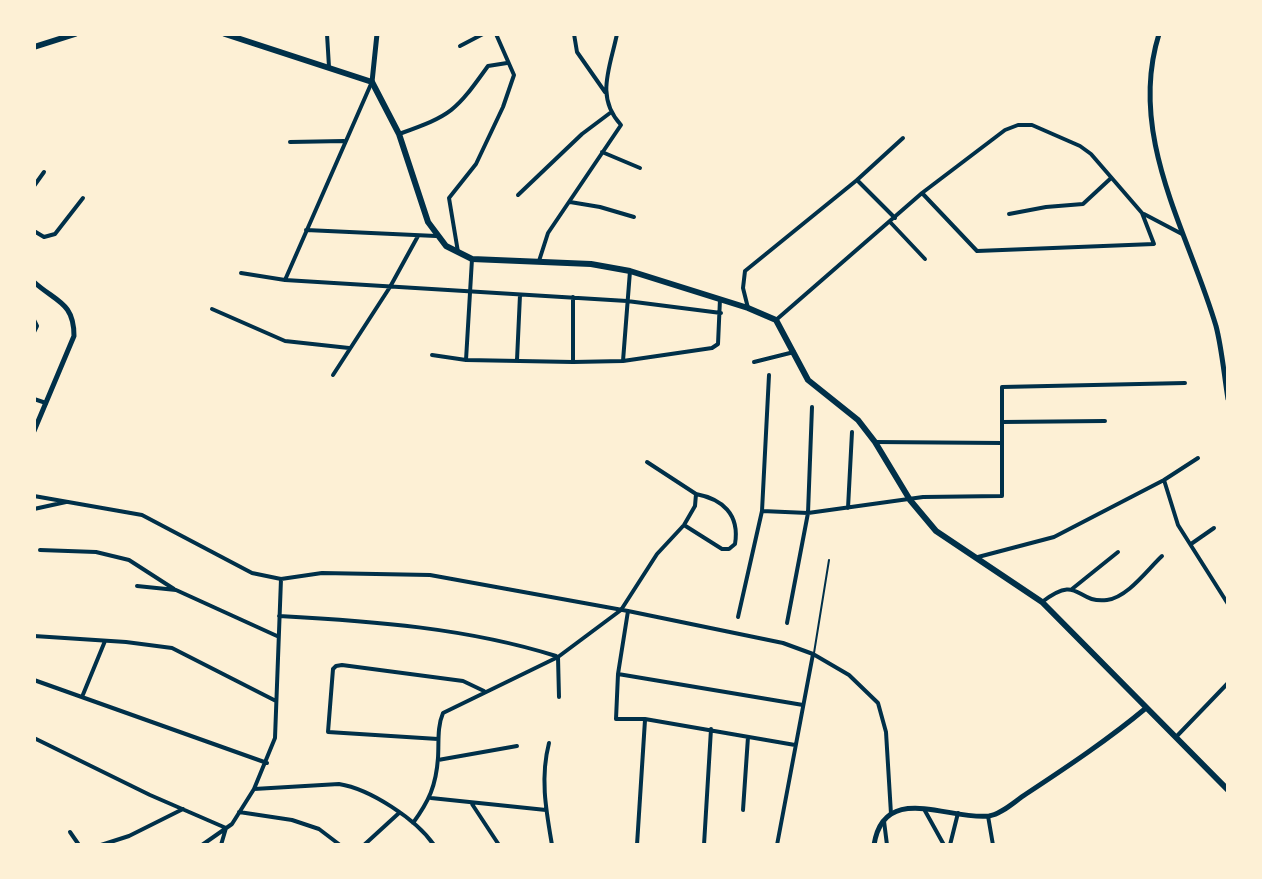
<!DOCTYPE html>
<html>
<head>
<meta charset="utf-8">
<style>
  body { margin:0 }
  #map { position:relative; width:1262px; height:879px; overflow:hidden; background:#fdf0d5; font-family:Georgia,serif }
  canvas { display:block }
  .frame { position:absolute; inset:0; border:36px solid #fdf0d5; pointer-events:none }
</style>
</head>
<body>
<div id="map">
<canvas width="1262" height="879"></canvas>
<div class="frame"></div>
</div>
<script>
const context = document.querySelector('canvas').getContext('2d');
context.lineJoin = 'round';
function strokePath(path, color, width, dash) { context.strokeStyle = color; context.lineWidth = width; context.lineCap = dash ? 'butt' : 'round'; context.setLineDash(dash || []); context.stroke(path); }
strokePath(new Path2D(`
  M814 653 829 560`), '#003049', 2);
strokePath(new Path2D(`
  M327 34 329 67
  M574 34 577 52 605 92
  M460 46 483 34
  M399 134C452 115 455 112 488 66L507 63
  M290 142 344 141
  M602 152 640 168
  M857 180 903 138
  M34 186 44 172
  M518 195 582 134 610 113
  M570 202 600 207 634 217
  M1009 214 1046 207 1083 204 1110 179
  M1144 214 1182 234
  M891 223 925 259
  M306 230 436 236
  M34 231 44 237 55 234 83 198
  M458 252 449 198 476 164 503 107 514 75 496 34
  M539 261 548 233 621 125C595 97 610 68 617 34
  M241 273 285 280 627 301 721 313
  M285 280 371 84
  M748 308 743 288 745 271 857 180 895 218
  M212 309 285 341 349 348
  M34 320 37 326 34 332
  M776 320 922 193 1005 130 1018 125H1032L1080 146 1091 154 1142 213 1154 244 977 251 922 193
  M432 355 466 360 573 362 623 361 712 348 718 344 720 299
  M466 360 472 259
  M517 360 520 295
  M623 361 630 271
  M573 362V297
  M754 362 794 352
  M333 375 390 287 418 236
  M34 399 46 403
  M1002 422 1105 421
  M875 442 1002 443
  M1164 480 1178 525 1228 604
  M34 496 142 515 252 573 281 579 322 573 430 575 628 611 783 643 813 654 849 675 878 703 886 732 891 814
  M848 508 852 432
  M34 509 66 502
  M762 511 808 513 923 497 1002 496V387L1185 383
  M684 525 722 549H729L735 544C740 514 722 499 696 494
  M1191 544 1214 528
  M40 550 96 552 129 560 174 589
  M978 557 1054 537 1164 480 1198 458
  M137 586 176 590 277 636
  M1072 589 1118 552
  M1042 602C1080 573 1075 604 1107 600 1128 597 1147 570 1162 556
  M628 611 618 674 616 719H645L795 745
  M279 616C372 621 467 628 556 656
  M738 617 762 511 769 375
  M787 623 808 513 812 407
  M34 636 126 642 172 648 276 701
  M558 657 559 697
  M618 674 803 705
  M34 680 267 763
  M82 697 105 641
  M1176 737 1228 683
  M34 738 150 795 226 828 221 845
  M438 739 328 732 333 669 336 666 342 665 463 681 484 691
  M549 743C540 778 546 810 552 845
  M438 760 517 746
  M254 789 339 784C370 789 416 819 434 845
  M431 798 546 810
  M472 804 499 845
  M924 809 944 845
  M743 810 748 737
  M239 812 292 820 319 829 340 845
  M988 816 993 845
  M884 821 887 845
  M413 823C429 801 436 786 438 758 439 742 437 727 443 713L558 657 621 610 657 554 684 525 695 506 696 494 647 462
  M70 832 79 845
  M101 845 129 836 183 809
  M202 845 232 824 254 789 275 738 281 579
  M364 845 399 813
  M637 845 645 720
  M704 845 711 729
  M777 845 813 654
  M950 845 958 813`), '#003049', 4);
strokePath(new Path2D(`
  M1159 34C1127 136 1188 231 1216 326 1222 349 1224 375 1228 399
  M372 82 377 34
  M34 282C56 302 74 302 74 336L34 431
  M874 845C884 781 950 821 989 816 1002 814 1015 801 1026 794 1067 767 1109 739 1146 708`), '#003049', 5);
strokePath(new Path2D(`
  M225 34 372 82 399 134 428 222 446 246 472 259 591 264 630 271 748 308 776 320 808 380 858 420 875 442 910 500 936 531 1042 602 1228 790
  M34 47 75 34`), '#003049', 6);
</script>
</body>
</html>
